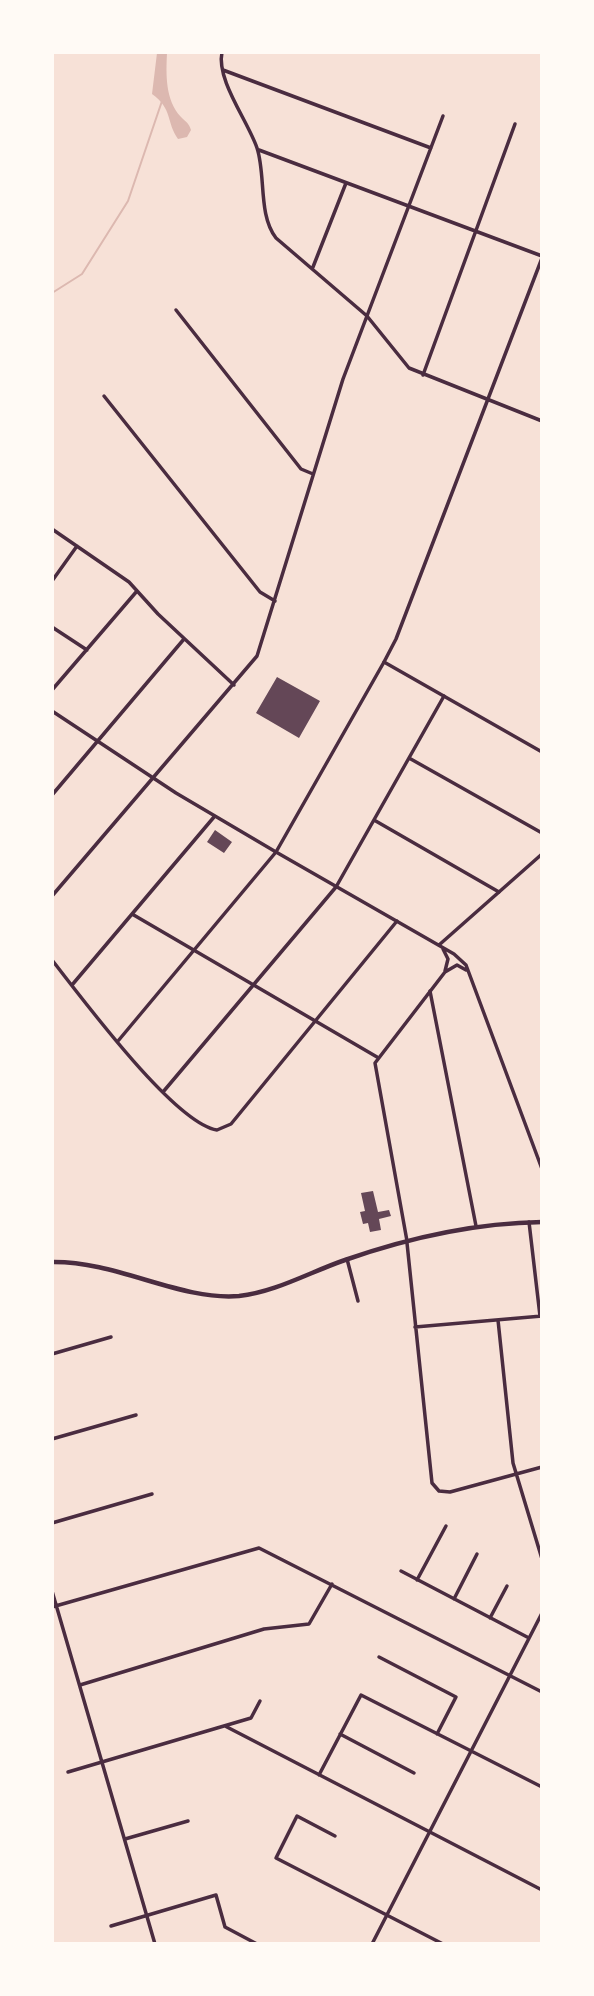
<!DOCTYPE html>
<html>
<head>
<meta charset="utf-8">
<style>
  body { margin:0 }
  #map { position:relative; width:594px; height:1996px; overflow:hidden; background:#f7e1d7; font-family:Commissioner,sans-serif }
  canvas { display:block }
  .frame { position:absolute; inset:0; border:54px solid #fffaf5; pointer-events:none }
</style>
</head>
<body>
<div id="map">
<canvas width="594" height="1996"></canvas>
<div class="frame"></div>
</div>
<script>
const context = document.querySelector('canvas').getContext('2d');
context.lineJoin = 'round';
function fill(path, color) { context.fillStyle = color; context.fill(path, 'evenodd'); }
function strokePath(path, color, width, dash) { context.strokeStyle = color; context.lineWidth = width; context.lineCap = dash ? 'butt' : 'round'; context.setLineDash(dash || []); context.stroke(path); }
fill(new Path2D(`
  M157 53H167C166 74 165 100 181 117 186 122 189 123 191 130L187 137 178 139C166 122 173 109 152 94Z`), '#dcb8b0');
strokePath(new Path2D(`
  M52 293 82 274 128 201 162 101`), '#dcb8b0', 2);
fill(new Path2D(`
  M277 677 320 701 299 738 256 713Z
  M215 830 232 842 224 853 207 842Z
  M373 1191 378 1212 389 1210 391 1216 379 1219 381 1230 370 1232 368 1223 363 1224 360 1212 365 1211 361 1193Z`), '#644757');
strokePath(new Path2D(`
  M222 52C216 80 248 121 257 148 266 175 258 215 276 238L367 316 409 368 542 421
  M223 70 431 148
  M259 150 542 256
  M313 267 346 183
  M176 310 301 469 313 474
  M423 375 515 124
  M104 396 260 592 275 601
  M52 529 129 582 158 614 234 685
  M52 581 77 546
  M52 627 87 650
  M384 662 396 639 542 258
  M52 690 137 591
  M52 711 176 793 276 852 118 1041
  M409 758 542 833
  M52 795 184 639
  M374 820 499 892
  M52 896 257 656 343 379 443 116
  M132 914 377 1057
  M52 960C82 998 174 1123 217 1130L231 1124 397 921
  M72 985 214 817
  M430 991 476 1226
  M163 1092 336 887 444 696
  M529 1222 540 1316
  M407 1243 432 1483 439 1491 450 1492 542 1467
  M347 1259 358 1301
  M498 1320 513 1463 542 1559
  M415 1327 542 1316
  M52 1354 111 1337
  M52 1439 136 1415
  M52 1523 152 1494
  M401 1571 529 1638
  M417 1580 446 1526
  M52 1591 155 1944
  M454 1599 477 1554
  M52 1607 259 1548 542 1692
  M490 1618 507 1586
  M379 1657 456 1697 437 1734
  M80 1685 264 1629 309 1624 332 1584
  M225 1726 542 1890
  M340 1734 414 1773
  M68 1772 251 1718 260 1701
  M319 1775 361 1695 542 1787
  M335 1836 297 1816 276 1858 443 1944
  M125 1839 188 1821
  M111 1926 216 1895 225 1927 257 1944
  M372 1944 542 1613`), '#4a2c40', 3.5);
strokePath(new Path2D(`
  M542 752 384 662 276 852 454 954 466 965 542 1169
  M439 945 542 854
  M443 949 448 959 445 971
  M407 1241 375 1063 445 972 457 965 466 970`), '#4a2c40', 3.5);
strokePath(new Path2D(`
  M52 1262C117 1261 180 1301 239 1296 276 1292 310 1272 345 1260 408 1238 474 1223 542 1222`), '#4a2c40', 4.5);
</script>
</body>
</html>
